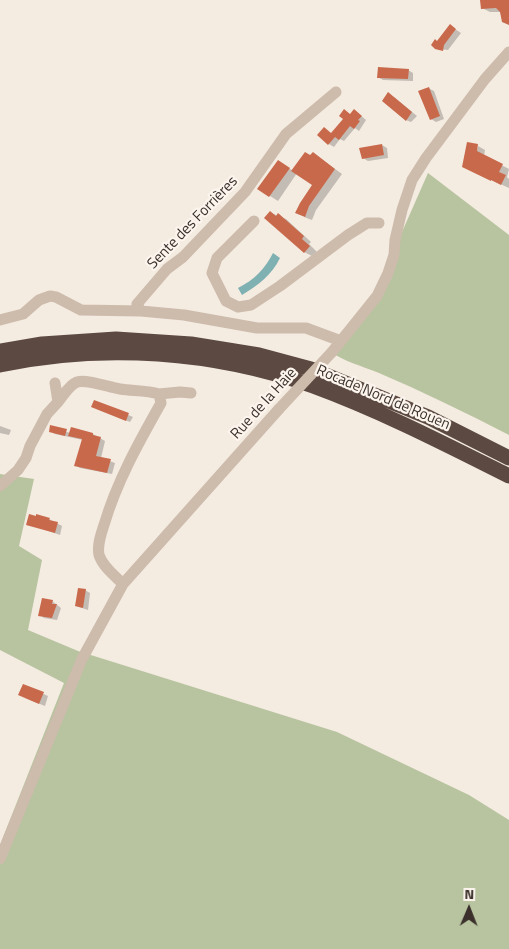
<!DOCTYPE html>
<html>
<head>
<meta charset="utf-8">
<style>
  body { margin:0 }
  #map { position:relative; width:509px; height:949px; overflow:hidden; background:#f4ebe1; font-family:"Titillium Web",sans-serif }
  canvas { display:block }
  .north { position:absolute; left:444px; top:884px; width:50px; height:50px; -webkit-text-stroke:4px #fbf5ee; paint-order:stroke; rotate:1deg; font-size:14px; font-weight:700; line-height:20px; text-align:center; color:#3b302b }
  .north::after { content:''; display:block; margin:auto; width:18px; height:22px; background:#3b302b; clip-path:polygon(50% 0,100% 100%,50% 72%,0 100%) }
</style>
</head>
<body>
<div id="map">
<canvas width="509" height="949"></canvas>
<div class="north">N</div>
</div>
<script>
const context = document.querySelector('canvas').getContext('2d');
context.lineJoin = 'round';
function fill(path, color) { context.fillStyle = color; context.fill(path, 'evenodd'); }
function strokePath(path, color, width, dash) { context.strokeStyle = color; context.lineWidth = width; context.lineCap = dash ? 'butt' : 'round'; context.setLineDash(dash || []); context.stroke(path); }
function drawText(font, color, halo, rows, align = 'center') {
  context.font = font + ' "Titillium Web",sans-serif'; context.lineWidth = 4.5; context.setLineDash([]); context.textBaseline = 'middle'; context.strokeStyle = halo; context.fillStyle = color; for (const [text, x, y, turn = 0] of rows) {
    context.save(); context.translate(x, y); context.rotate((+turn || 0) * Math.PI / 180); context.textAlign = isNaN(turn) ? turn : align; if (halo) context.strokeText(text, 0, 0); context.fillText(text, 0, 0); context.restore();
  }
}
fill(new Path2D(`
  M428 173 509 235V435C467 413 423 392 379 373 362 366 345 362 329 351L372 300Z
  M0 474 34 479 19 546 42 560 28 630 78 651 337 732 469 795 509 820V949H0V845L64 683 0 650Z`), '#b8c4a0');
fill(new Path2D(`
  M273 253 280 258C272 275 258 285 242 295L238 288C254 280 265 269 273 253Z`), '#7fb0b2');
fill(new Path2D(`
  M482 0H509V25L502 12H490L482 8Z
  M455 29 461 33 448 50 439 49 437 42Z
  M408 70 413 73V81L383 80 378 77Z
  M428 88 434 91 444 119 436 122 431 119Z
  M394 97 417 116 411 122 406 120Z
  M359 114 366 120 359 131 355 128 344 141 340 139 334 147 329 144 324 129 332 134 345 119 351 115Z
  M382 145 387 148 388 158 368 161 363 158Z
  M478 146 485 150 484 156 509 169 507 177 509 179V188L472 171Z
  M313 153 342 174 316 210 312 220 304 217 313 185 297 173 278 201 259 189 286 166 293 171Z
  M271 213 286 219 311 242 309 244 317 252 312 256 304 252Z
  M95 401 133 417 130 422 97 409Z
  M0 426 11 430 9 435 0 433Z
  M51 426 70 433 93 434 105 441 101 458 115 463 112 474 80 468 75 465 83 440 55 434 50 431Z
  M49 519 62 526 60 535 28 524Z
  M85 590 90 593 88 610 76 606Z
  M52 601 61 608 57 620 44 618 40 615Z
  M24 685 48 696 45 706 25 698Z`), '#0003');
fill(new Path2D(`
  M480 0H509V25L502 22 500 12 496 8 481 9Z
  M450 24 456 29 444 45 443 51 435 49 431 45 435 39 437 41Z
  M378 67 409 69 408 79 377 78Z
  M429 87 440 116 430 120 418 91Z
  M388 92 412 112 406 121 382 101Z
  M344 109 350 114 354 109 362 116 358 120 360 121 354 129 350 126 339 140 335 137 328 145 317 135 324 127 331 133 343 119 339 116Z
  M467 142 478 144 477 151 503 164 499 172 506 175 501 185 491 180V181L462 167Z
  M382 144 384 155 362 159 359 148Z
  M305 152 310 155 313 152 335 169 309 206 305 217 295 213 300 203 312 185 291 171Z
  M278 160 290 168 269 197 257 189Z
  M270 211 276 216 278 213 304 236 302 239 310 246 304 253 264 218Z
  M94 400 129 413 126 421 91 407Z
  M50 425 67 429 65 436 49 432Z
  M71 427 93 433V435L101 437 96 456 111 459 107 473 74 466 82 439 68 436Z
  M29 514 36 516V514L50 518 49 520 58 522 55 533 26 525Z
  M78 588 86 589 83 608 75 606Z
  M42 598 53 600 52 604H57L52 618 38 616Z
  M23 684 44 692 39 704 18 695Z`), '#c8694b');
strokePath(new Path2D(`
  M254 221 217 258 212 273 226 301 238 307 251 305 280 286 348 235 367 223H379
  M141 311 137 304 167 269 183 257 245 192 286 134 336 92
  M0 320 23 314 39 300 50 296 56 297 81 310 141 311 184 315 257 328H306L341 341
  M332 352 377 296 388 273 394 255 395 240 402 210 412 180 426 158 485 79 509 52
  M159 394 180 392 191 393
  M58 402C63 396 69 385 77 382 87 379 108 387 120 389 133 391 146 390 159 394L161 403C139 442 117 481 104 525 101 534 97 545 99 555 103 567 115 576 123 584
  M0 486 18 470 26 458 30 446 47 414 58 402 55 383
  M0 859 82 659 123 584 279 409`), '#cdbbac', 11);
strokePath(new Path2D(`
  M0 351 42 344 116 339 191 344 259 355 311 369 428 417 509 458
  M0 365C103 343 214 351 313 386 381 411 445 444 509 476`), '#5c4a42', 15);
strokePath(new Path2D(`
  M279 409 332 352`), '#cdbbac', 11);
drawText('15px', '#3b302b', '#fbf5ee', [
  ["Sente des Forrières",193,223,-46],
  ["Rocade Nord de Rouen",383,398,23],
  ["Rue de la Haie",264,404,-48]
]);
</script>
</body>
</html>
